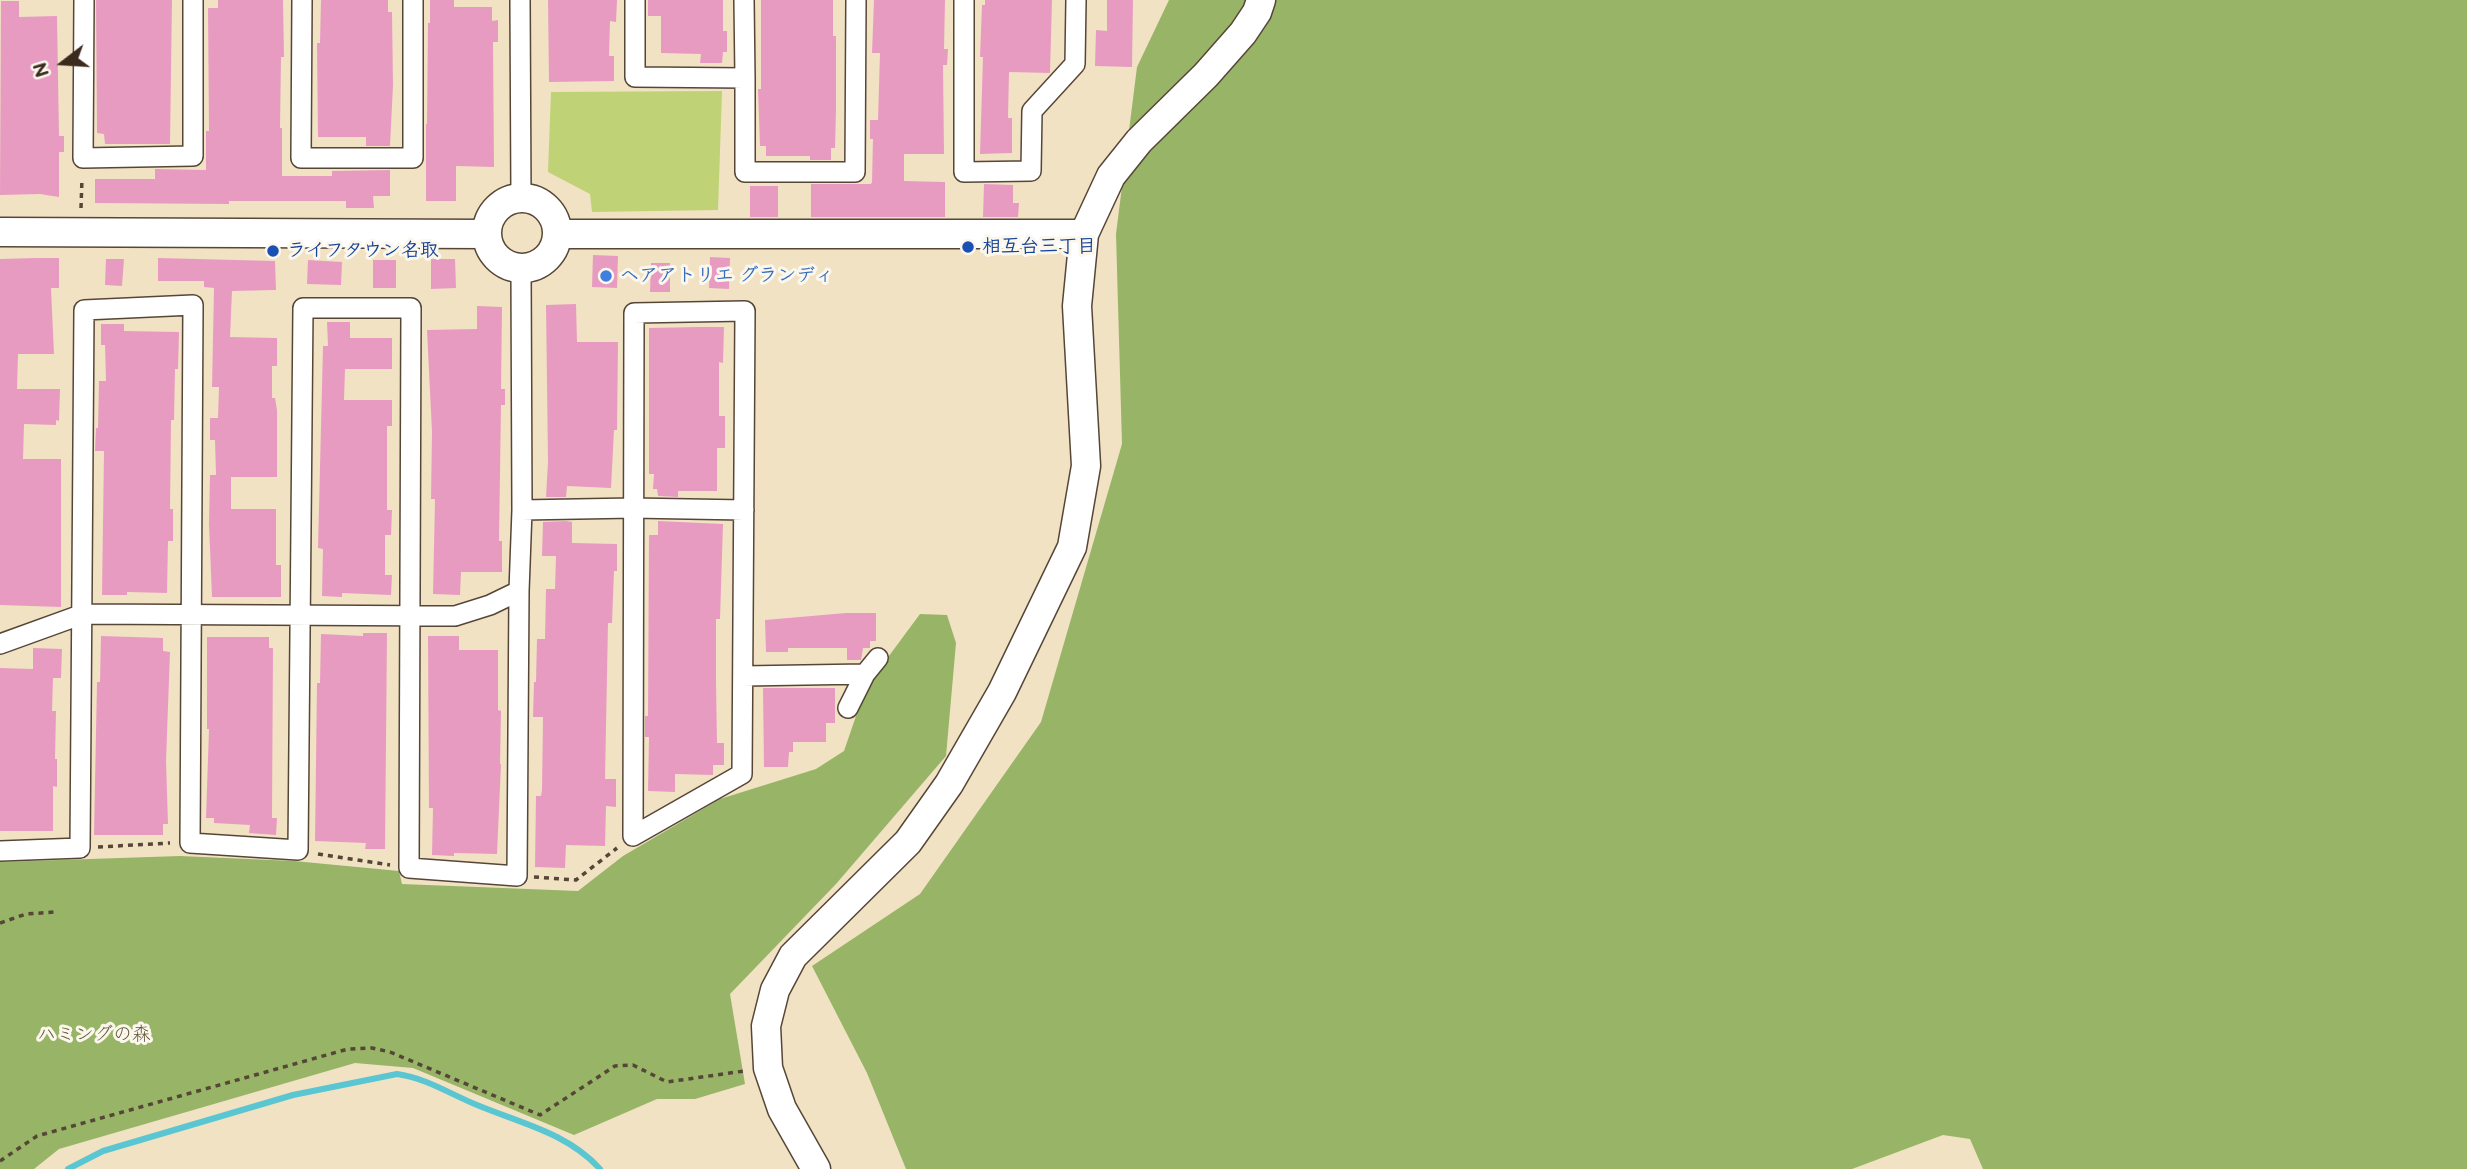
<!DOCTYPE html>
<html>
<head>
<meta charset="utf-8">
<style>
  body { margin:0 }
  #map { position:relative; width:2467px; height:1169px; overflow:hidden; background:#f1e2c4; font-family:"Balsamiq Sans",sans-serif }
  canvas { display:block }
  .north { position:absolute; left:28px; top:28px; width:70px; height:70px; -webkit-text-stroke:5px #fbf7ec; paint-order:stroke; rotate:253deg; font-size:19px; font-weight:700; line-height:28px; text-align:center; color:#3b2a1e }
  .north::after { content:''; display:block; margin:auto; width:24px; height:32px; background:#3b2a1e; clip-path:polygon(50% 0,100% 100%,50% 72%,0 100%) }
</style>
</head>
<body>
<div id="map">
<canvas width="2467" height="1169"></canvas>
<div class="north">N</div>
</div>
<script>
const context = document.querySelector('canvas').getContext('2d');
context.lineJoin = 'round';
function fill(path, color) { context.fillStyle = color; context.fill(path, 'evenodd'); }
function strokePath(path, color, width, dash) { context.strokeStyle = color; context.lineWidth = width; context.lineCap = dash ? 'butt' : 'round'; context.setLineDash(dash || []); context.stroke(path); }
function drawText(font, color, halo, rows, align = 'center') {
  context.font = font + ' "Balsamiq Sans","Klee One",sans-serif'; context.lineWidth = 6; context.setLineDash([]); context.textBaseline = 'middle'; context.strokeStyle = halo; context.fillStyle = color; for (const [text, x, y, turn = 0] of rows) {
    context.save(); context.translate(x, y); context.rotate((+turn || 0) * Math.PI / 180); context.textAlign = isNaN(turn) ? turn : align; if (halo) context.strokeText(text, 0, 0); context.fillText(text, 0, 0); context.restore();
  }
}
fill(new Path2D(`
  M722 91 718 210 592 212 590 194 548 172 551 92Z`), '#bfd276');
fill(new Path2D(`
  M1169 0H2467V1169H1983L1970 1139 1943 1135 1852 1169H906L867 1073 812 966 920 894 1041 722 1122 444 1116 234 1137 67Z
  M920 614 947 615 956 643 946 756 836 884 730 994 745 1084 695 1099H657L574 1135 413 1068 355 1063 59 1149 34 1169H0V862L180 856 294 861 399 871 402 884 578 891 623 856 720 799 816 769 844 751 866 687Z`), '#97b467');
strokePath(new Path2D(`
  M68 1169 103 1151 293 1095 397 1074C426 1078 450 1094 477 1105 520 1123 568 1133 600 1169`), '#5ac6d2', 6);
fill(new Path2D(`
  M96 0H172L170 144H105L104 134 97 133Z
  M218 0H283L284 57H281L280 128H282V176H332V171L390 170V196H373L374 208H346V201H229V204L95 203V179H155V169L206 170V131H209L208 8H218Z
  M321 0H388V12H392L393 85 390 146H366V137H318L317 43H320Z
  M430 0H454V7H492V21L498 20V42H493L494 167 456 166V201H426V124H427L428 23H430Z
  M548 0H617L616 22 610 21 609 56H614V81L549 82Z
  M648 0H723V31H727V52H723L722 63H700L701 54 661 53V16H648Z
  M761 0H833V36H836V111L835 148H831V160H810V156H766V146H760L758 89H761Z
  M874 0H945L944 49H948L947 65H943L944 154H904V181L945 182V217H811V184H871L872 182 873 139H870V120H878L880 53H872Z
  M985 0H1052L1050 73 1009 72 1008 118H1012V153L980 154 983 57H980L982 5H985Z
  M1107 0H1133L1132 67 1095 66 1096 30 1107 31Z
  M1 1H19V17L57 16 59 136H64V152H59V197L40 194 0 195Z
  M984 184 1013 185V203H1019L1018 217H983Z
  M750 186H778V217H750Z
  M593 255 618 256 617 288 592 287Z
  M710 257 730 258 729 289 709 288Z
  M36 258H59V288H51L54 354H18L17 389H60L59 421 56 420V425L24 424 23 459H61V607L0 605V259Z
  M158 258 275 261 276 290 232 291 230 337 277 338V366H272V398H275L277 410V477H231V509H276V565H281V597H212L209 524 210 475H216L215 440H210V418H218L219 387H212L214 288 204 287V281H158Z
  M106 259H124L122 286 105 285Z
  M431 259H455L456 288 431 289Z
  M308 260 342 262 341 285 307 284Z
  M373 260H396V288H373Z
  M651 263H670V292H650Z
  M576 304 577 342H618L617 430H614L611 488 567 486 566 497H546L548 462 546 305Z
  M477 306 502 307 501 389H505V405H501L499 541H502V572H461L460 595 433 594 435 499H431L432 432 427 330 477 329Z
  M327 322H350V338H392V369H345L344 400H392V426H387V510H392L391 535H385V575H392L391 595 342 593V597L322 596 323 549 318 548 323 346H328Z
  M101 324H124V331L179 332 178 369H175L174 420H171L170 509H173V541H168L167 593 127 592V595H102L104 451H95L96 428H98L99 381H106L105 345H101Z
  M697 327H724L723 363 719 362V416H725V448H717V491H678V497L658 496 657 489H653L654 474H649V328Z
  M566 521 572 522V543L617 544V571H614L612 623H608L605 779H616V807L606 806 605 846 566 845 565 868 535 867 536 796H541L542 790 543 717H533L534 682H536L537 639H545L546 589H555L556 556H542L543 522Z
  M658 521 723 524 720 619H716V683L717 743H724V765H713V775L675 774V792L648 791 649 737H645V716H648L649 535H658Z
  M846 613H876V641H870V648H863L861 660H847V648H788V652H766L765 620Z
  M363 633H387L385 849H365L366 843 315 841 317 683H320L321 634 363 636Z
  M101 636 163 638V651L170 652 166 761 168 824H163V835H94L97 682H100Z
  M428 636H459V650H498V710L501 711 500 764H501L497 854 454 853V856L432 855 433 808H429Z
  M207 637H269V648H273L272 818H277L276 835 249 833 250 825 214 823V818H206L209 729H207Z
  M33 648 62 649 61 678H53L52 711H56L55 759H57V787L53 786V831H0V668L33 669Z
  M763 688H835V723H826V742H793V752H789L788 767H764Z`), '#e89bc1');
const street = new Path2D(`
  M84 0 83 158 193 156V0
  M302 0 301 158H413V0
  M520 0 521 198
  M635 0V77L745 78V172H855L856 0
  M744 0 745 78
  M964 0V172L1031 171 1032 111 1075 64 1076 0
  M745 311 742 774 633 836 634 313Z
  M522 510 633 508 744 510
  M0 644 83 614 455 616 490 605 519 591 522 510 521 269
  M744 676 865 674
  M848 708 865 674 878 658
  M0 851 80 848 84 310 193 305 190 843 298 850 303 308H411L409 868 517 876 519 591`);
const secondary = new Path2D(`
  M487 233a35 35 0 1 1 70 0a35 35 0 1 1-70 0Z
  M0 232 487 234
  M557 234H1084
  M816 1169 782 1109 768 1068 766 1026 775 990 793 956 908 842 949 784 1002 692 1072 547 1086 466 1077 306 1084 234 1111 176 1139 141 1206 75 1243 33 1257 12 1261 0`);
strokePath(street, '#564637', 22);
strokePath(secondary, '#564637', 31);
strokePath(new Path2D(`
  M81 208 82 178
  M98 847 170 843
  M318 854 390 865
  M534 877 576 880 617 848
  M0 923 26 914 55 912
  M0 1161 37 1136 348 1049 372 1048 390 1052 540 1115 615 1066 633 1065 667 1082 744 1071`), '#564637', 3.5, [5, 5]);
strokePath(street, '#fff', 19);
strokePath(secondary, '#fff', 28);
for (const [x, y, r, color] of [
  [968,247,7,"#1a4fb4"],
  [273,251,7,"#1a4fb4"],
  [606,276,7,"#3f7fe0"]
]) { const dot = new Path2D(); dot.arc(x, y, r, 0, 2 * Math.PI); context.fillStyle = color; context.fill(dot); strokePath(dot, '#fbf7ec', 2.5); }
drawText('bold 19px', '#164399', '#fbf7ec', [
  ["相互台三丁目",982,247],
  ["ライフタウン名取",287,251]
], 'left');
drawText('bold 19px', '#366cbe', '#fbf7ec', [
  ["ヘアアトリエ グランディ",620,276]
], 'left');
drawText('19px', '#5c5434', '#fbf7ec', [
  ["ハミングの森",94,1035]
]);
</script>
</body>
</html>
